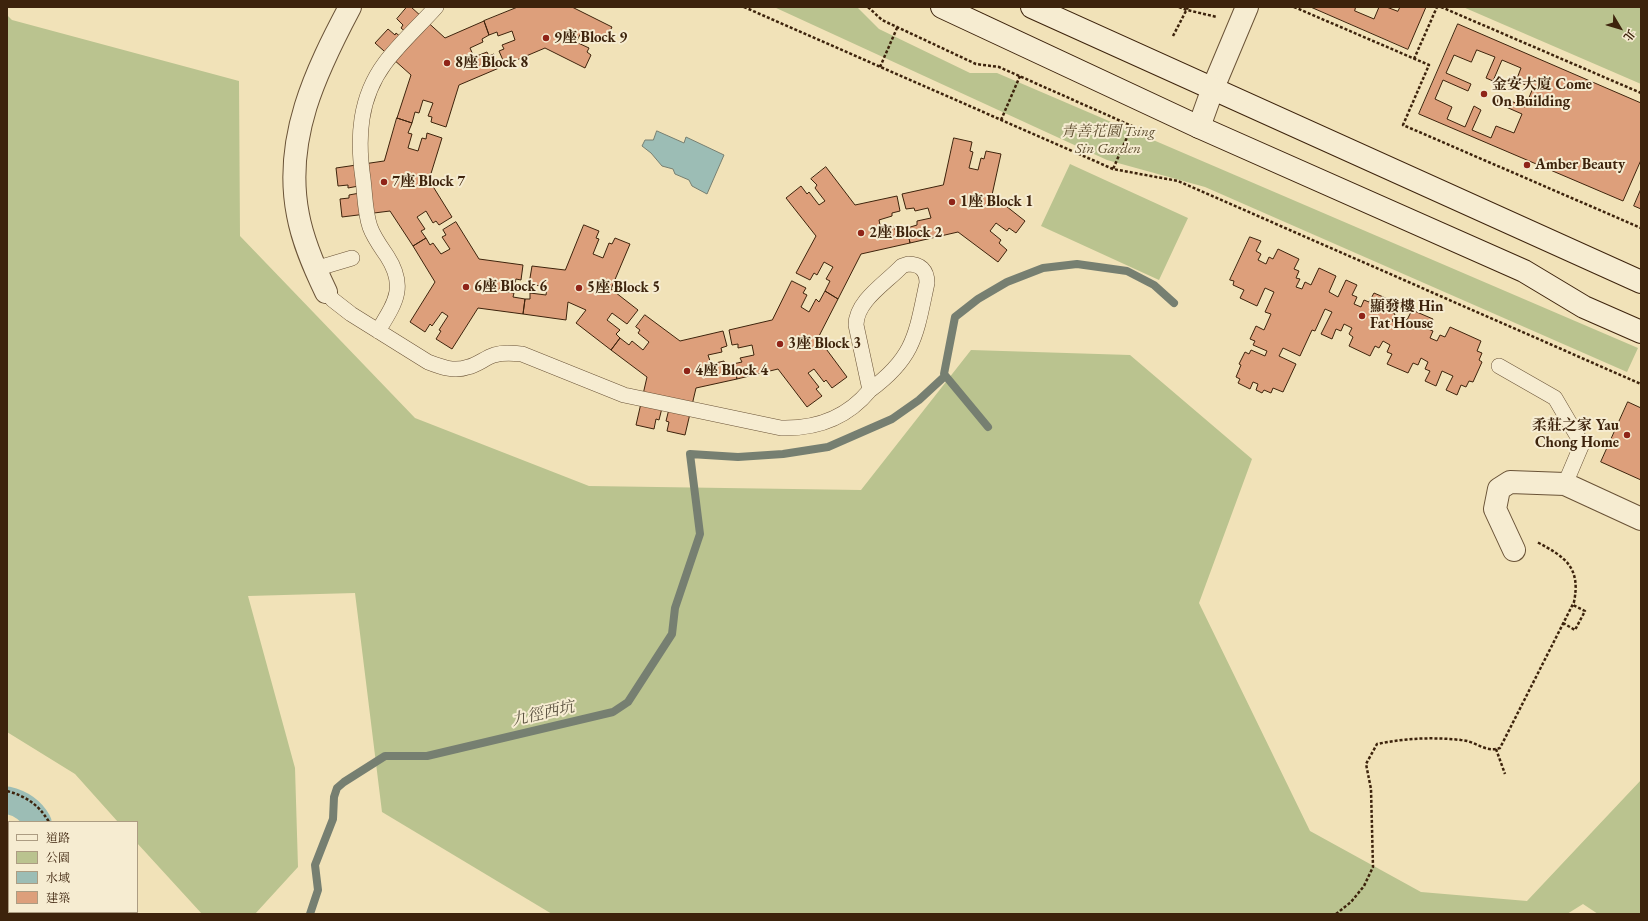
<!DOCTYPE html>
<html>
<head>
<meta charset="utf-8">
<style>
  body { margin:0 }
  #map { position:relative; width:1648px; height:921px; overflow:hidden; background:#f1e2b8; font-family:"EB Garamond","Noto Serif TC",serif }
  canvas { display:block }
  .frame { position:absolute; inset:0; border:8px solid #3d230c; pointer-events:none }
  .legend { position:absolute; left:8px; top:821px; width:130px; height:92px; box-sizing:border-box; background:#f6ecd1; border:1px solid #ac9c82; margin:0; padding:5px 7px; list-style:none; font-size:12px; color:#3d230c }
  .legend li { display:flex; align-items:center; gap:8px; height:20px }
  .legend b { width:20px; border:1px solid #ac9c82 }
  .north { position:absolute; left:1600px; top:8px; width:40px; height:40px; -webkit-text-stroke:3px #f6ecd1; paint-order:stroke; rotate:128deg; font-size:11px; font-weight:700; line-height:16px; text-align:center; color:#3d230c }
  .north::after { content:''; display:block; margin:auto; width:14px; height:18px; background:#3d230c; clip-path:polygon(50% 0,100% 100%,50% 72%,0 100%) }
</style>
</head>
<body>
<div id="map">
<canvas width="1648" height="921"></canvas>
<div class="frame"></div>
<ul class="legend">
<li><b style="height:5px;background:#f6ecd1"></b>道路</li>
<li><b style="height:11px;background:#bac38f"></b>公園</li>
<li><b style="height:11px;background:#9cbdb5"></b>水域</li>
<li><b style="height:11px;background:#dd9f7b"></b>建築</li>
</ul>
<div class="north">北</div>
</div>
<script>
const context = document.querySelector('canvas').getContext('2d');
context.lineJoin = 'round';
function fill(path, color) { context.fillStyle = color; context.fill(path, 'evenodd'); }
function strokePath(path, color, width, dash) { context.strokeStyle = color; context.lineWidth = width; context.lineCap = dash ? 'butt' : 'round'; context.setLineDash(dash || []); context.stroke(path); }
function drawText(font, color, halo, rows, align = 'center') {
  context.font = font + ' "EB Garamond","Noto Serif TC",serif'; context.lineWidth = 4; context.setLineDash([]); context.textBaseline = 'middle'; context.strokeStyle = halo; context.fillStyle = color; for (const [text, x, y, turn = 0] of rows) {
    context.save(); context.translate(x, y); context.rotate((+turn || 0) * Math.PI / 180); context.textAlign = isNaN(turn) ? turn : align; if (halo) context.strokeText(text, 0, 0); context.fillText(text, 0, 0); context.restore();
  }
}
fill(new Path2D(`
  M774 7H857L879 29 970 73H997L1638 348 1627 372 1205 187 1107 160Z
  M1463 7H1641V84Z
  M7 15 12 20 239 81 240 236 415 418 589 486 861 490 971 350 1130 355 1252 459 1199 603 1310 831 1421 892 1527 901 1641 780V914H1598L1583 904 1567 914H552L382 812 355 593 248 596 295 768 298 867 255 914H202L137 843V822H118L75 774 7 732Z
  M1070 164 1188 218 1159 280 1041 226Z`), '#bac38f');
const water = new Path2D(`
  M657 131 684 143 686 137 724 155 707 194 692 186 689 180 675 174 673 169 662 166 651 153 642 146 645 140H653Z`);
fill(water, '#9cbdb5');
strokePath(water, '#767f71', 1);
strokePath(new Path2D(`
  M988 427 944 374 955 317 978 299 1007 282 1043 268 1077 264 1127 271 1154 285 1174 303
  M310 914 318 890 315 865 333 819 334 797 337 788 344 782 385 756H427L613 712 628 702 672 634 675 608 700 534 690 454 738 457 783 454 828 447 892 419 919 400 945 376`), '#767f71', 8);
strokePath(new Path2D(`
  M7 800C20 803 31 810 38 822
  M84 912 86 914`), '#9cbdb5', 27);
const building = new Path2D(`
  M407 7H411L445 38 484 21 489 35 482 39 483 42 470 48 474 57 487 52 489 56 494 54 499 68 459 85 446 127 431 122 432 117 428 116 433 103 423 100 419 113 415 112 412 123 397 118 411 75 375 43 388 29 395 35 396 33 409 44 414 39 401 28 403 25 397 19Z
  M518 7H572L612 27 605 41 595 36 593 40 581 33 576 42 589 48 587 52 591 55 585 68 545 48 505 65 499 51 504 49 502 45 515 40 512 31 498 36 497 32 489 35 484 21Z
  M1311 7H1426L1408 49Z
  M1356 7H1379L1374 19 1355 11Z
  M1387 7H1400L1398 11Z
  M1458 24 1641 103V160L1623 201 1419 114Z
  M1477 50 1495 57 1486 78 1493 81 1502 60 1521 68 1516 81 1533 88 1525 107 1499 96 1497 103 1522 114 1514 133 1496 126 1491 138 1472 130 1481 110 1474 106 1465 127 1447 119 1452 107 1435 99 1443 80 1468 91 1471 84 1446 73 1454 55 1471 62Z
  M397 118 412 123 408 133 412 134 408 148 418 151 422 138 426 139 427 133 442 138 429 180 452 217 439 225 436 221 433 223 426 211 417 217 425 229 421 231 426 238 413 246 390 211 342 217 340 199 349 198V195L365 192 364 185 348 188V185L338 186 336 168 384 161Z
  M954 138 972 142 970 151 973 152 969 168 978 170 981 158 984 159 986 151 1001 154 992 195 1025 221 1016 233 1009 228 1007 231 996 223 990 231 1001 240 999 243 1007 250 998 262 958 232 910 243 907 228 917 225V221L931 218 928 208 915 211 914 208 906 209 902 194 943 185Z
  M826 167 855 205 897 196 900 211 892 213V216L879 220 881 230 895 226V230L907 228 910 243 861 254 838 299 825 291 830 281 826 279 833 267 824 262 817 275 814 273 810 280 796 273 816 236 786 198 801 186 807 194 809 192 819 205 825 201 815 188 817 185 811 179Z
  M1641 189V209L1634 206Z
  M456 222 479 259 523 265 521 280 516 279 515 283 501 281 500 291 514 293 513 297 525 299 523 314 478 308 452 349 436 339 441 331 439 330 448 316 442 312 432 326 430 324 425 332 410 322 435 282 413 246 426 238 430 245 433 243 441 254 450 249 442 237 446 235 443 230Z
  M584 225 599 231 596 238 599 239 593 254 603 258 609 243 612 244 615 238 630 244 611 289 638 310 627 324 612 313 607 320 620 330 616 334 620 338 611 350 576 323 586 310 568 302 566 320 523 314 525 299H530V293L546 295 547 287 529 284 532 266 565 270Z
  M1250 237 1261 241 1256 251 1261 254 1258 260 1266 264 1269 257 1273 259 1278 249 1299 259 1294 269 1299 271 1296 278 1300 279 1296 287 1302 289 1305 282 1311 285 1319 268 1336 276 1329 292 1338 297 1346 280 1357 285 1352 295 1357 297 1354 304 1361 307 1364 300 1369 302 1374 293 1395 302 1390 312 1395 314 1392 321 1399 324 1402 318 1407 320 1412 310 1433 319 1428 329 1433 331 1430 338 1437 341 1440 335 1445 337 1450 327 1481 341 1477 351 1482 353 1479 360 1482 362 1473 382 1469 381 1466 387 1461 385 1457 395 1446 390 1453 376 1442 371 1436 386 1425 381 1430 371 1425 369 1428 362 1421 358 1418 365 1413 363 1408 373 1387 364 1392 354 1387 352 1390 345 1383 341 1379 348 1375 346 1370 356 1349 346 1353 337 1349 334 1352 328 1344 324 1341 331 1336 329 1332 339 1321 334 1332 312 1325 309 1315 331 1312 330 1300 356 1283 348 1279 356 1296 364 1283 392 1273 388 1271 393 1264 390 1262 393 1256 390 1258 384 1253 382 1250 389 1238 383 1240 379 1236 377 1241 365 1239 364 1245 352 1249 354 1251 350 1265 356 1267 351 1253 345 1255 341 1250 339 1256 326 1264 330 1271 314 1265 312 1274 292 1265 288 1257 306 1240 298 1244 290 1233 285 1234 281 1230 280Z
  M792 281 806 288 803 293 807 295 801 307 809 312 816 299 819 302 825 291 838 299 818 338 847 377 832 388 826 380 824 382 814 369 808 373 819 387 816 389 822 396 807 407 778 369 737 379 733 364 742 362 740 358 754 355 752 345 738 348V344L732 345 729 330 772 320Z
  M645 315 680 341 723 331 727 346 721 348 722 352 708 355 711 364 724 361 725 366 733 364 737 379 696 388 685 435 667 431 669 422 666 421 670 405 663 404 659 420 656 419 654 429 636 425 647 377 611 350 620 338 629 345 632 341 643 350 649 342 638 333 640 330 636 327Z
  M1628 402 1641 408V480L1601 462Z`);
fill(building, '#dd9f7b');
strokePath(building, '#3d230c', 1);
const service = new Path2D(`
  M908 264C920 264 927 270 927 283 916 334 915 357 870 390L856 325C856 301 886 283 902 266Z
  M315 269 352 258
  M326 292 333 300 351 314 428 362C441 367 454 372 468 367 477 365 485 358 494 355 504 352 512 353 522 354L624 395 781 428C816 429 847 418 870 390
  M378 331C395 303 407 287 387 256 381 247 374 238 370 227 365 213 365 195 363 179 357 138 359 98 385 63 400 43 420 25 436 7
  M1499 366 1555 398 1582 444 1565 484`);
const minor = new Path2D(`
  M1199 127 1213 88 1247 7
  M326 292C314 267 303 242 298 215 283 139 316 71 350 7
  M1514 550 1495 509 1499 489 1510 482 1565 484 1641 519`);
const secondary = new Path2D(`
  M942 7 1199 127 1524 271 1584 307 1641 332
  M1032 7 1641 282`);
strokePath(service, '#6a5337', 16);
strokePath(minor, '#6a5337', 24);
strokePath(secondary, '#3d230c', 24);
strokePath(new Path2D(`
  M744 7 1113 169 1178 181 1641 384
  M868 7 882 20 976 64 999 67 1132 126 1113 169
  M1179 7 1187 10 1217 17
  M1294 7 1429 65 1403 125 1641 228
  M1441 7 1641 93
  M1173 36 1188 7
  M1414 59 1437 7
  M880 67 897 28
  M1001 120 1020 76
  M1563 623 1575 630 1585 611 1573 605
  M1496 749 1505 774
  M7 791C26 796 39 805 49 822
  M97 912 100 914
  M1336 914 1351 902 1364 886 1373 867 1371 789 1366 764 1377 744C1406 738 1433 737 1461 740 1476 741 1485 753 1500 748L1574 602C1581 567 1565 557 1537 542`), '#3d230c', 2.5, [3, 2]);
strokePath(service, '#f6ecd1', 15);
strokePath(minor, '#f6ecd1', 22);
strokePath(secondary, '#f6ecd1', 22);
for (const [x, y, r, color] of [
  [546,38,4,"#8f2418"],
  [447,63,4,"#8f2418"],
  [1484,94,4,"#8f2418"],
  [1527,165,4,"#8f2418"],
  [384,182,4,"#8f2418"],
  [952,202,4,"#8f2418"],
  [861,233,4,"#8f2418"],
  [466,287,4,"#8f2418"],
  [579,288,4,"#8f2418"],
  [1362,316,4,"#8f2418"],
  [780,344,4,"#8f2418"],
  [687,371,4,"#8f2418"],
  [1627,435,4,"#8f2418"]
]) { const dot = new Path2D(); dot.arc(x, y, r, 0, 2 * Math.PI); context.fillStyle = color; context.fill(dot); strokePath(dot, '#f6ecd1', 1.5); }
drawText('bold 15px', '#3d230c', '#f6ecd1', [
  ["9座 Block 9",554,38],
  ["8座 Block 8",455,63],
  ["金安大廈 Come",1492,85],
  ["On Building",1492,102],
  ["Amber Beauty",1535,165],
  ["7座 Block 7",392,182],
  ["1座 Block 1",960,202],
  ["2座 Block 2",869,233],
  ["6座 Block 6",474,287],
  ["5座 Block 5",587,288],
  ["顯發樓 Hin",1370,307],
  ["Fat House",1370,324],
  ["3座 Block 3",788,344],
  ["4座 Block 4",695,371],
  ["柔莊之家 Yau",1619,426,"right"],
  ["Chong Home",1619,443,"right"]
], 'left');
drawText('italic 15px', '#5c4b2d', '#f6ecd1', [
  ["青善花園 Tsing",1108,132],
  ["Sin Garden",1108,149]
]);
drawText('italic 16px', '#5a513f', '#f6ecd1', [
  ["九徑西坑",543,714,-13]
]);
</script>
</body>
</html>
